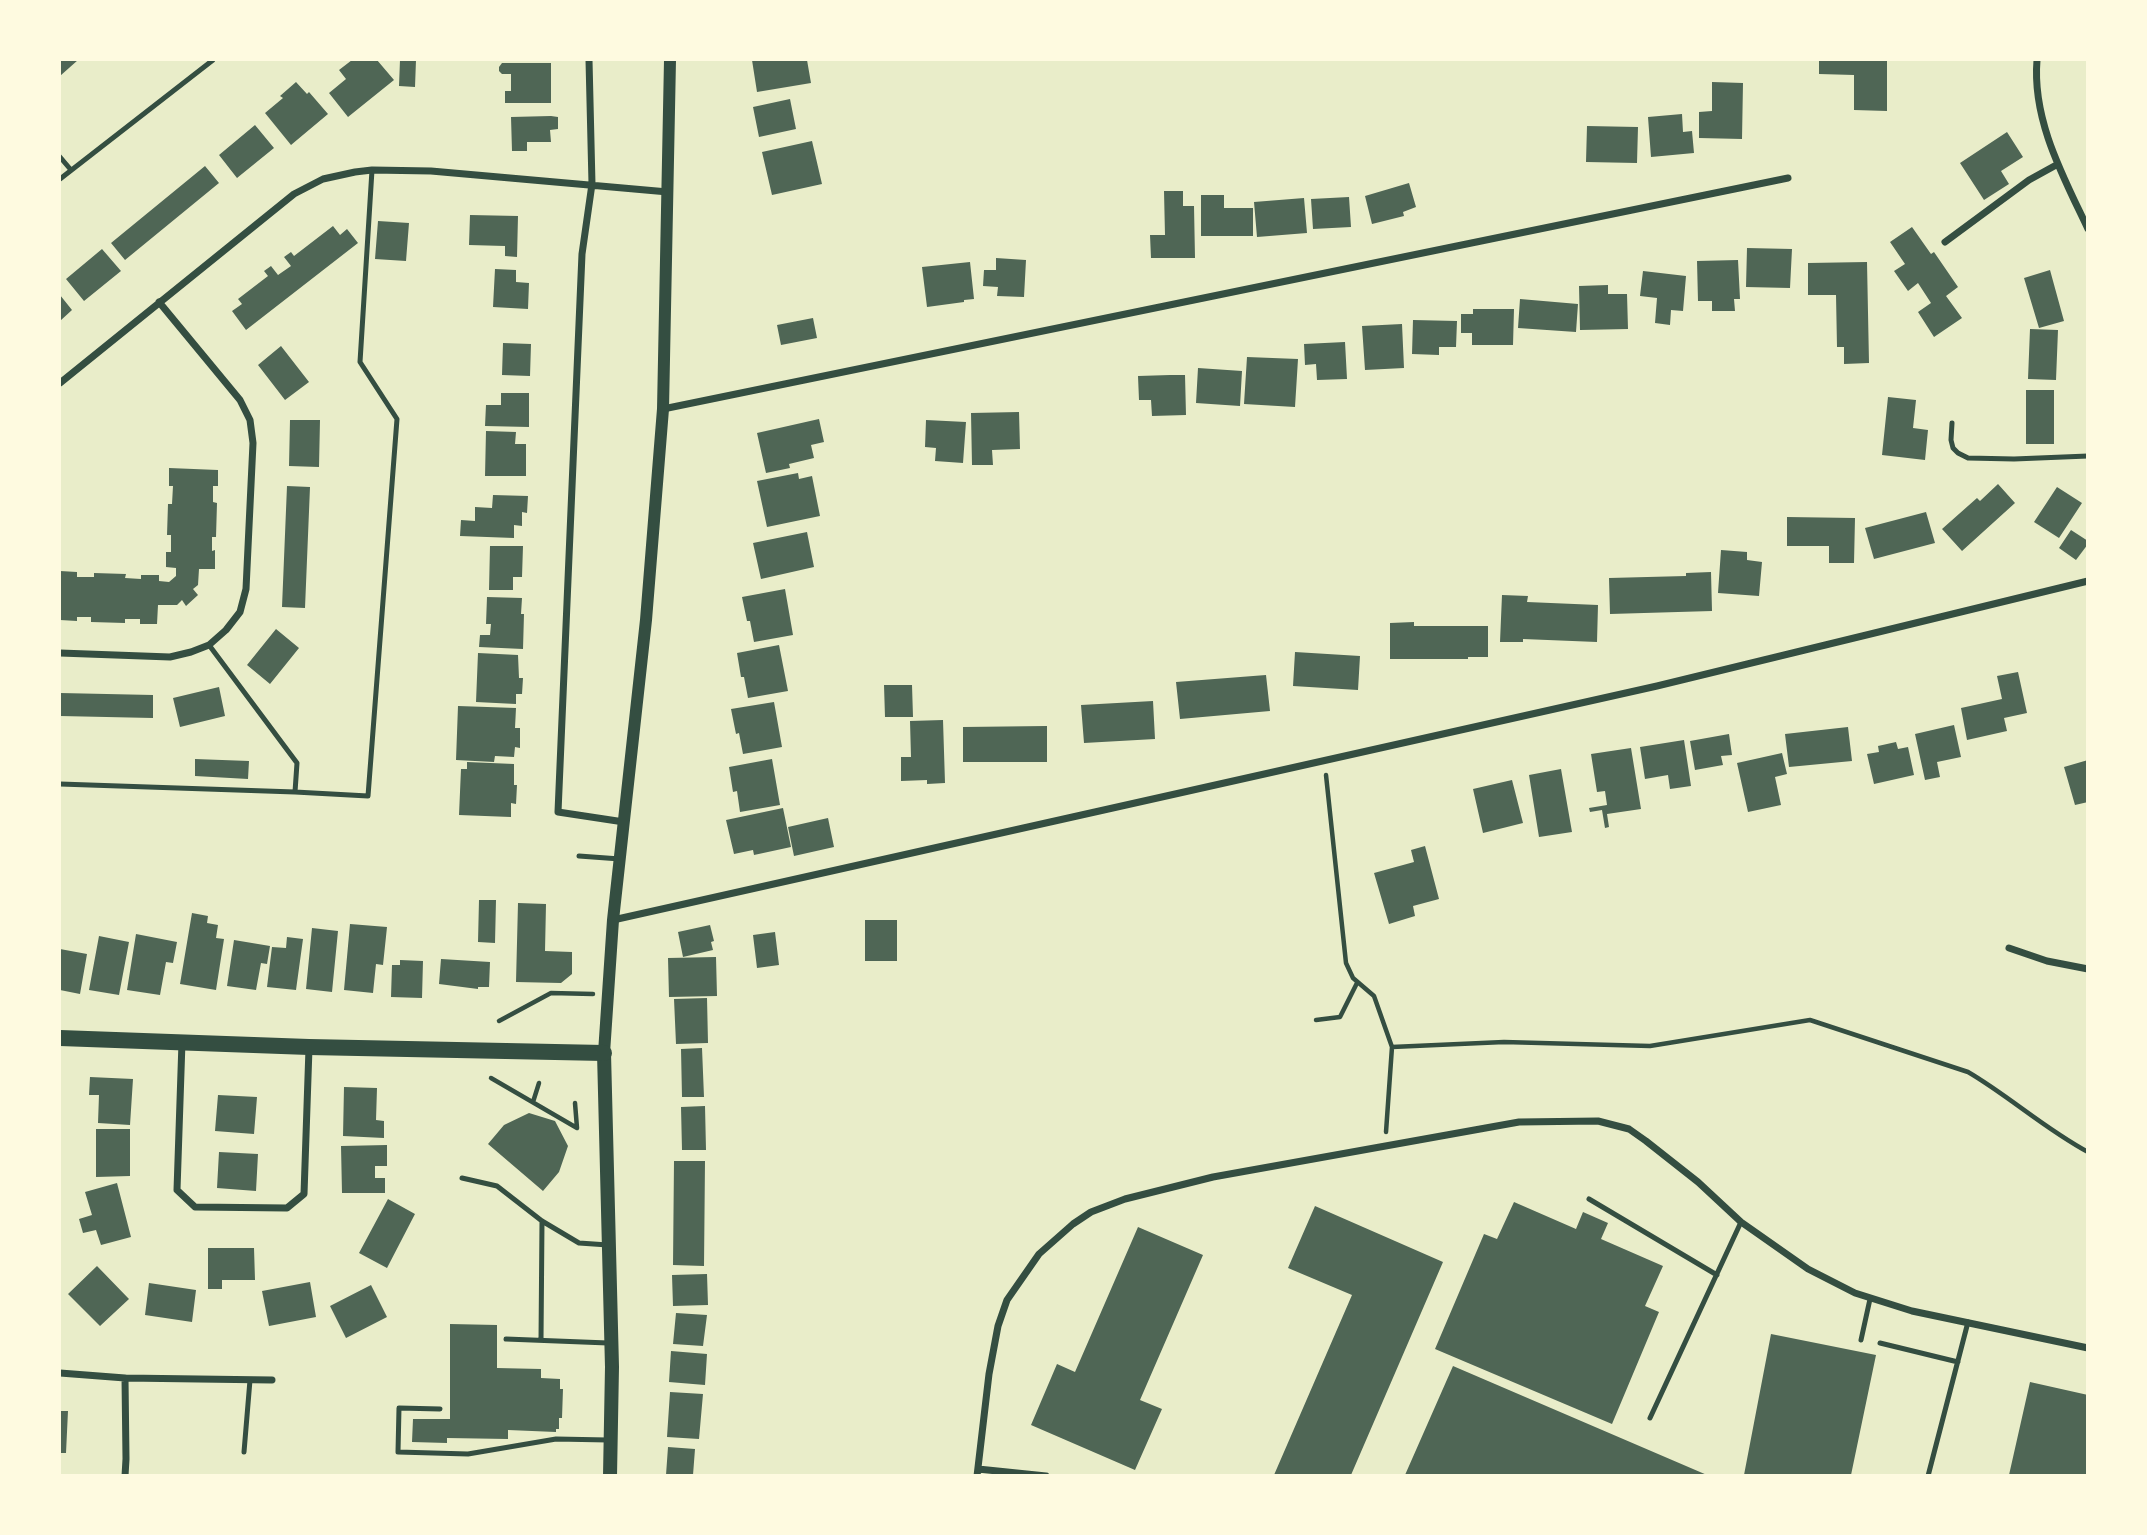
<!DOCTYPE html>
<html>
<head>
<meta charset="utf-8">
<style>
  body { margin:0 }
  #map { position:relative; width:2147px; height:1535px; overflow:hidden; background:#e9edc9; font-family:Helvetica,sans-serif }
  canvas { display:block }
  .frame { position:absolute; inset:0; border:61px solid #fefae0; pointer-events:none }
</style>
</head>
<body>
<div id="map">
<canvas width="2147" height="1535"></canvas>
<div class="frame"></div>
</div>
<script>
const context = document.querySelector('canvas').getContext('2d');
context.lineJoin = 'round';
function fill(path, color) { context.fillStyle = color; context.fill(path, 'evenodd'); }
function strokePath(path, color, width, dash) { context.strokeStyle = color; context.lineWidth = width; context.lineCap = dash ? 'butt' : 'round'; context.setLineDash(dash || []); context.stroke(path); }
fill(new Path2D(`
  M60 60H78L60 76Z
  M352 60H377L394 80 348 117 329 93 346 79 339 70Z
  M400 60H416L415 87 399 86Z
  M752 60H807L811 83 757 92Z
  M1819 60H1887V111L1854 110V75L1819 74Z
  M502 63H551V103H505V91H511V74H502L499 71V67Z
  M296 82 307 94 309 92 328 114 291 145 265 113 283 98 280 96Z
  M1712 82 1743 83 1742 139 1699 138V112L1712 111Z
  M790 99 796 129 759 137 753 107Z
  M1682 114 1683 132 1692 131 1694 153 1651 157 1648 117Z
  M551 116 558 117V129L550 130 551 142H527V151H512L511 117Z
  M255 125 274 148 237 178 219 155Z
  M1587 126 1638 127 1637 163 1586 162Z
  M2007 132 2023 157 2001 171 2009 184 1984 200 1960 163Z
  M812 141 822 184 772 195 762 152Z
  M205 166 219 183 125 260 111 243Z
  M1409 183 1416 207 1403 212 1404 216 1372 224 1365 196Z
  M1164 191H1183V206H1194L1195 258H1151L1150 235H1165Z
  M1201 195H1224V208H1253V236H1201Z
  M1349 197 1351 227 1313 229 1311 199Z
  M1304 198 1307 233 1257 237 1254 202Z
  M470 215 518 216 517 257 505 256V246L469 245Z
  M378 221 409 223 406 261 375 259Z
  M333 226 340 235 347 229 358 243 246 330 232 311 242 304 238 299 268 276 264 271 271 266 278 275 291 266 284 257 291 252 294 256Z
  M1912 227 1931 254 1934 252 1958 287 1946 296 1962 318 1934 337 1918 312 1931 303 1918 283 1908 291 1894 271 1905 264 1890 242Z
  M1747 248 1792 249 1790 288 1746 287Z
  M102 249 121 271 84 301 66 279Z
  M996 258 1026 260 1024 297 997 296 998 287 983 286 984 270H996Z
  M1738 260 1740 299H1734L1735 311H1712V301H1698L1697 261Z
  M970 262 974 299 964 300V302L927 307 922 267Z
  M1867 262 1869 363 1844 364V347H1837L1836 295H1808V263Z
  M495 269 516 270V282L529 283 528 309 493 307Z
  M2050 270 2064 321 2039 328 2024 278Z
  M1643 271 1686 276 1683 311 1671 310 1670 325 1655 323 1657 298 1640 296Z
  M1608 285V294H1627L1628 329 1580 330 1579 286Z
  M60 295 72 310 60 321Z
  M1520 299 1578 304 1576 332 1518 328Z
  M1473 309H1514L1513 345H1472V333H1461V314H1473Z
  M813 318 817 338 781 345 777 325Z
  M1413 320 1457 321 1456 347H1439V355L1412 354Z
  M1402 324 1404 368 1365 370 1362 326Z
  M2030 329 2058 330 2056 380 2028 379Z
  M1345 342 1347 379 1317 380 1316 364 1305 365 1304 344Z
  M503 343 531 344 530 376 502 375Z
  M281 346 309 382 285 400 258 365Z
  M1247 357 1298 359 1295 407 1244 404Z
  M1198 368 1242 371 1240 406 1196 403Z
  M1170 375H1185L1186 415 1152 416 1151 400H1139L1138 376Z
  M2026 390H2054V444H2026Z
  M501 393H529V427L485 426 486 405H501Z
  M1888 397 1916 400 1913 428 1928 430 1925 460 1882 455Z
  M1019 412 1020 449 992 450 993 465H972L971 413Z
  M819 419 824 442 811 445 814 458 789 464 790 468 766 473 757 433Z
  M290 420H320L319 467 289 466Z
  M926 420 966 422 963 463 935 461 936 448 925 447Z
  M486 431 516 432 515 444H526V476H485Z
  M169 468 218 470V486H213V502L217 503 216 537H212V551L215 550V569H199L198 585 193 589 198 595 186 606 182 600 177 605H158L157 624H140V619H125V623L91 622V617H77V621L60 620V571L77 572V577H94V573L126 574 125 578 141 579V575H159V581L169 582 176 576V568L166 567V552H171V535H167L168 504H172L173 486H169Z
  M798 473 799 479 812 476 820 516 767 527 757 481Z
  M1998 484 2015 503 1962 551 1942 529 1977 498 1980 501Z
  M287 486 310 487 305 608 282 607Z
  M2057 487 2082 503 2059 538 2034 522Z
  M493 495 528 496 527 513 522 512V526L514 525V538L460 536 461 520 475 521V507L492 508Z
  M1926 512 1935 543 1874 559 1865 528Z
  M1787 517 1855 518 1854 563H1829V546H1787Z
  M2071 530 2088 541V544L2076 560 2059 548Z
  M807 532 814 567 761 579 753 543Z
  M490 546H523L522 577H513V590H489Z
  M1721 550 1747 552V560L1762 562 1759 596 1718 593Z
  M1711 572 1712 611 1610 614 1609 578 1686 576V573Z
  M785 589 793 635 754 642 750 621H747L742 597Z
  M1502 595 1528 596 1527 602 1598 605 1597 642 1523 639V642H1500Z
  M487 597 522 598 521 614H524L523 649 479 647 480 635H490L491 624H486Z
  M1414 622V626H1488V657H1468V659H1390V623Z
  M276 629 299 648 270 684 247 665Z
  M779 645 788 691 748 698 744 677H741L737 653Z
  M1295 652 1360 656 1358 690 1293 686Z
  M478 653 518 655 519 678H523L522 694H516V704L476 702Z
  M2018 672 2027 713 2004 718 2007 731 1967 740 1961 708 2002 699 1997 676Z
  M1266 675 1270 711 1180 719 1176 682Z
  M884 685H912L913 717H885Z
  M219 687 225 716 180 727 173 698Z
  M60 693 153 695V718L60 716Z
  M1153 701 1155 739 1084 743 1081 705Z
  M774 702 782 747 743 754 739 733 736 734 731 709Z
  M458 706 516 708 515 728H520V748L515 747 514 757 495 756 494 762 456 760Z
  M943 720 945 783 927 784V780L901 781V757H911L910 721Z
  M1954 725 1961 757 1937 762 1940 777 1925 780 1915 734Z
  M1047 726V762H963V727Z
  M1848 727 1852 761 1789 767 1785 734Z
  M1729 734 1732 755 1721 756 1723 765 1695 770 1690 741Z
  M1684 740 1691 786 1670 789 1668 775 1645 779 1640 747Z
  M1896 742 1898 749 1908 747 1914 775 1874 784 1867 754 1879 752 1878 746Z
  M1631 748 1641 809 1607 814 1609 827 1605 828 1602 810 1590 812 1589 808 1607 805 1605 791 1597 792 1591 754Z
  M1782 753 1787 774 1775 777 1781 805 1748 812 1737 763Z
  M195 759 249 761 248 779 195 776Z
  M772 759 780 805 740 812 737 791 733 792 729 767Z
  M2088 760V802L2075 805 2064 767Z
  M467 762 514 764V785H517L516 804 511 803V817L459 815 461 769H467Z
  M1561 769 1572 832 1539 837 1529 775Z
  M1512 780 1523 823 1483 833 1473 789Z
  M783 808 791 847 754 855 753 850 734 854 726 820Z
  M828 818 834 847 794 856 788 827Z
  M1425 846 1439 899 1413 906 1415 916 1389 924 1374 873 1414 862 1411 850Z
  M479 900H496L495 943 478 942Z
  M518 903 546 904 545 951 572 952V974L561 983 516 982Z
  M192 913 208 916 207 923 218 925 216 938 224 939 216 990 180 984Z
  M865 920H897V961H865Z
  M350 924 387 927 383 965 376 964 373 993 344 990Z
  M710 925 714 941 711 942 713 950 683 957 678 932Z
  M312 928 338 931 332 992 306 989Z
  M775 932 779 965 757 968 753 935Z
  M136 934 177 942 173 963 166 962 160 995 127 990Z
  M99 936 129 942 119 995 89 990Z
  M287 937 303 939 296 990 267 987 272 947 286 948Z
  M234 940 270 946 267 964 261 963 256 990 227 986Z
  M60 949 87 954 80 994 60 990Z
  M716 957 717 996 669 997 668 958Z
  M441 959 490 962 489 987H478V989L439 984Z
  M400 960 423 961 422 998 391 997 392 965H400Z
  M707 998 708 1043 676 1044 674 999Z
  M702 1048 704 1097H682L681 1049Z
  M90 1077 133 1079 130 1125 98 1123 99 1095H89Z
  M344 1087 377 1088 376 1120 384 1121V1138L343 1136Z
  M218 1095 257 1097 254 1134 215 1131Z
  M705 1106 706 1150H682L681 1107Z
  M529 1113 555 1121 568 1146 559 1172 543 1191 488 1144 504 1125Z
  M96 1129H130V1176L96 1177Z
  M387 1145V1166H375V1178H385V1193H342L341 1146Z
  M219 1152 258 1154 256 1191 217 1188Z
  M674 1161H705L704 1266 673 1265Z
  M117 1183 131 1237 101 1245 96 1230 83 1233 79 1219 92 1215 85 1192Z
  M388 1199 415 1214 387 1268 359 1253Z
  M1514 1202 1576 1229 1583 1212 1608 1223 1601 1239 1663 1266 1645 1306 1659 1312 1612 1424 1435 1349 1484 1234 1497 1239Z
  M1315 1206 1443 1262 1351 1475H1274L1352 1295 1288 1268Z
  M1138 1227 1203 1255 1140 1400 1162 1409 1135 1470 1031 1425 1057 1364 1075 1372Z
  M208 1248H254L255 1280H222V1289H208Z
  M97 1266 129 1299 100 1326 68 1294Z
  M707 1274 708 1305 673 1306 672 1275Z
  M310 1282 316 1317 269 1326 262 1291Z
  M149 1283 196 1290 192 1322 145 1315Z
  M371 1285 387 1317 346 1338 330 1306Z
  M676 1313 707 1315 703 1346 673 1344Z
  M450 1324 497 1325V1368L541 1369V1378L560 1379V1389H563L562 1418H559V1429H556V1432L508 1430V1439L447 1438V1443L412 1442 413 1419H450Z
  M1771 1334 1876 1355 1851 1475H1744Z
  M671 1351 707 1354 705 1385 669 1382Z
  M1453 1366 1707 1475H1405Z
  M2030 1382 2088 1395V1475H2009Z
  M670 1392 703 1394 699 1439 667 1437Z
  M60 1411H68L66 1453H60Z
  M668 1447 695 1449 693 1475H666Z`), '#4f6655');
strokePath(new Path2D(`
  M1326 775 1346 963 1353 978 1374 996 1392 1047 1386 1132
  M1316 1020 1340 1017 1357 983
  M499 1021 551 993 593 994
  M1392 1047 1504 1042 1650 1046 1810 1020 1968 1072C2009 1096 2045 1129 2088 1152
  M491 1078 577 1128 575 1103
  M533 1102 539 1083`), '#344e41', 4.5);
strokePath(new Path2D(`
  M60 157 71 170
  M60 179 213 60
  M1952 423 1951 440 1953 448 1958 453 1968 458 2014 459 2088 456
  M209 645 297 763 295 792
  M60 784 295 792 368 796 397 419 360 362 372 170
  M579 856 620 859
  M462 1178 497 1186 542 1221 579 1243 608 1245
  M1589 1199 1717 1275
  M506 1339 608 1343
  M541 1340 542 1221
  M1861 1340 1870 1299
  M1880 1343 1958 1362
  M440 1409 399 1408 398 1452 468 1454 556 1439 608 1440
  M1650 1418 1741 1222
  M244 1452 250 1380
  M1928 1476 1968 1322`), '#344e41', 5);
strokePath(new Path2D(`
  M589 60 592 184 582 254 558 812 624 822
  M2037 60C2032 120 2063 176 2088 229
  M1945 242 2029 180 2058 164
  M60 383 294 194 323 179 355 172 372 170 431 171 668 192
  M663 409 1788 178
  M60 653 170 657 191 652 209 645 226 630 240 612 246 589 253 443 250 420 240 400 159 302
  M613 920 1657 686 2088 581
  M2009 948 2047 961 2088 969
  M182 1042 177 1190 195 1207 287 1208 304 1194 309 1048
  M60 1373 125 1378
  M978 1469 1046 1476
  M125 1476 126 1459 125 1378 272 1380
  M977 1476 989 1374 998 1326 1007 1300 1039 1254 1073 1224 1091 1212 1125 1199 1213 1177 1519 1122 1598 1121 1629 1129 1646 1141 1698 1182 1741 1222 1808 1269 1855 1293 1912 1311 2088 1348`), '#344e41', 7);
strokePath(new Path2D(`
  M604 1053 613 920 646 620 663 409 670 60`), '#344e41', 12);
strokePath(new Path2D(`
  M604 1053 612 1367 610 1476`), '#344e41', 14);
strokePath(new Path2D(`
  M60 1038 309 1047 604 1053`), '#344e41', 16);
</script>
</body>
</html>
